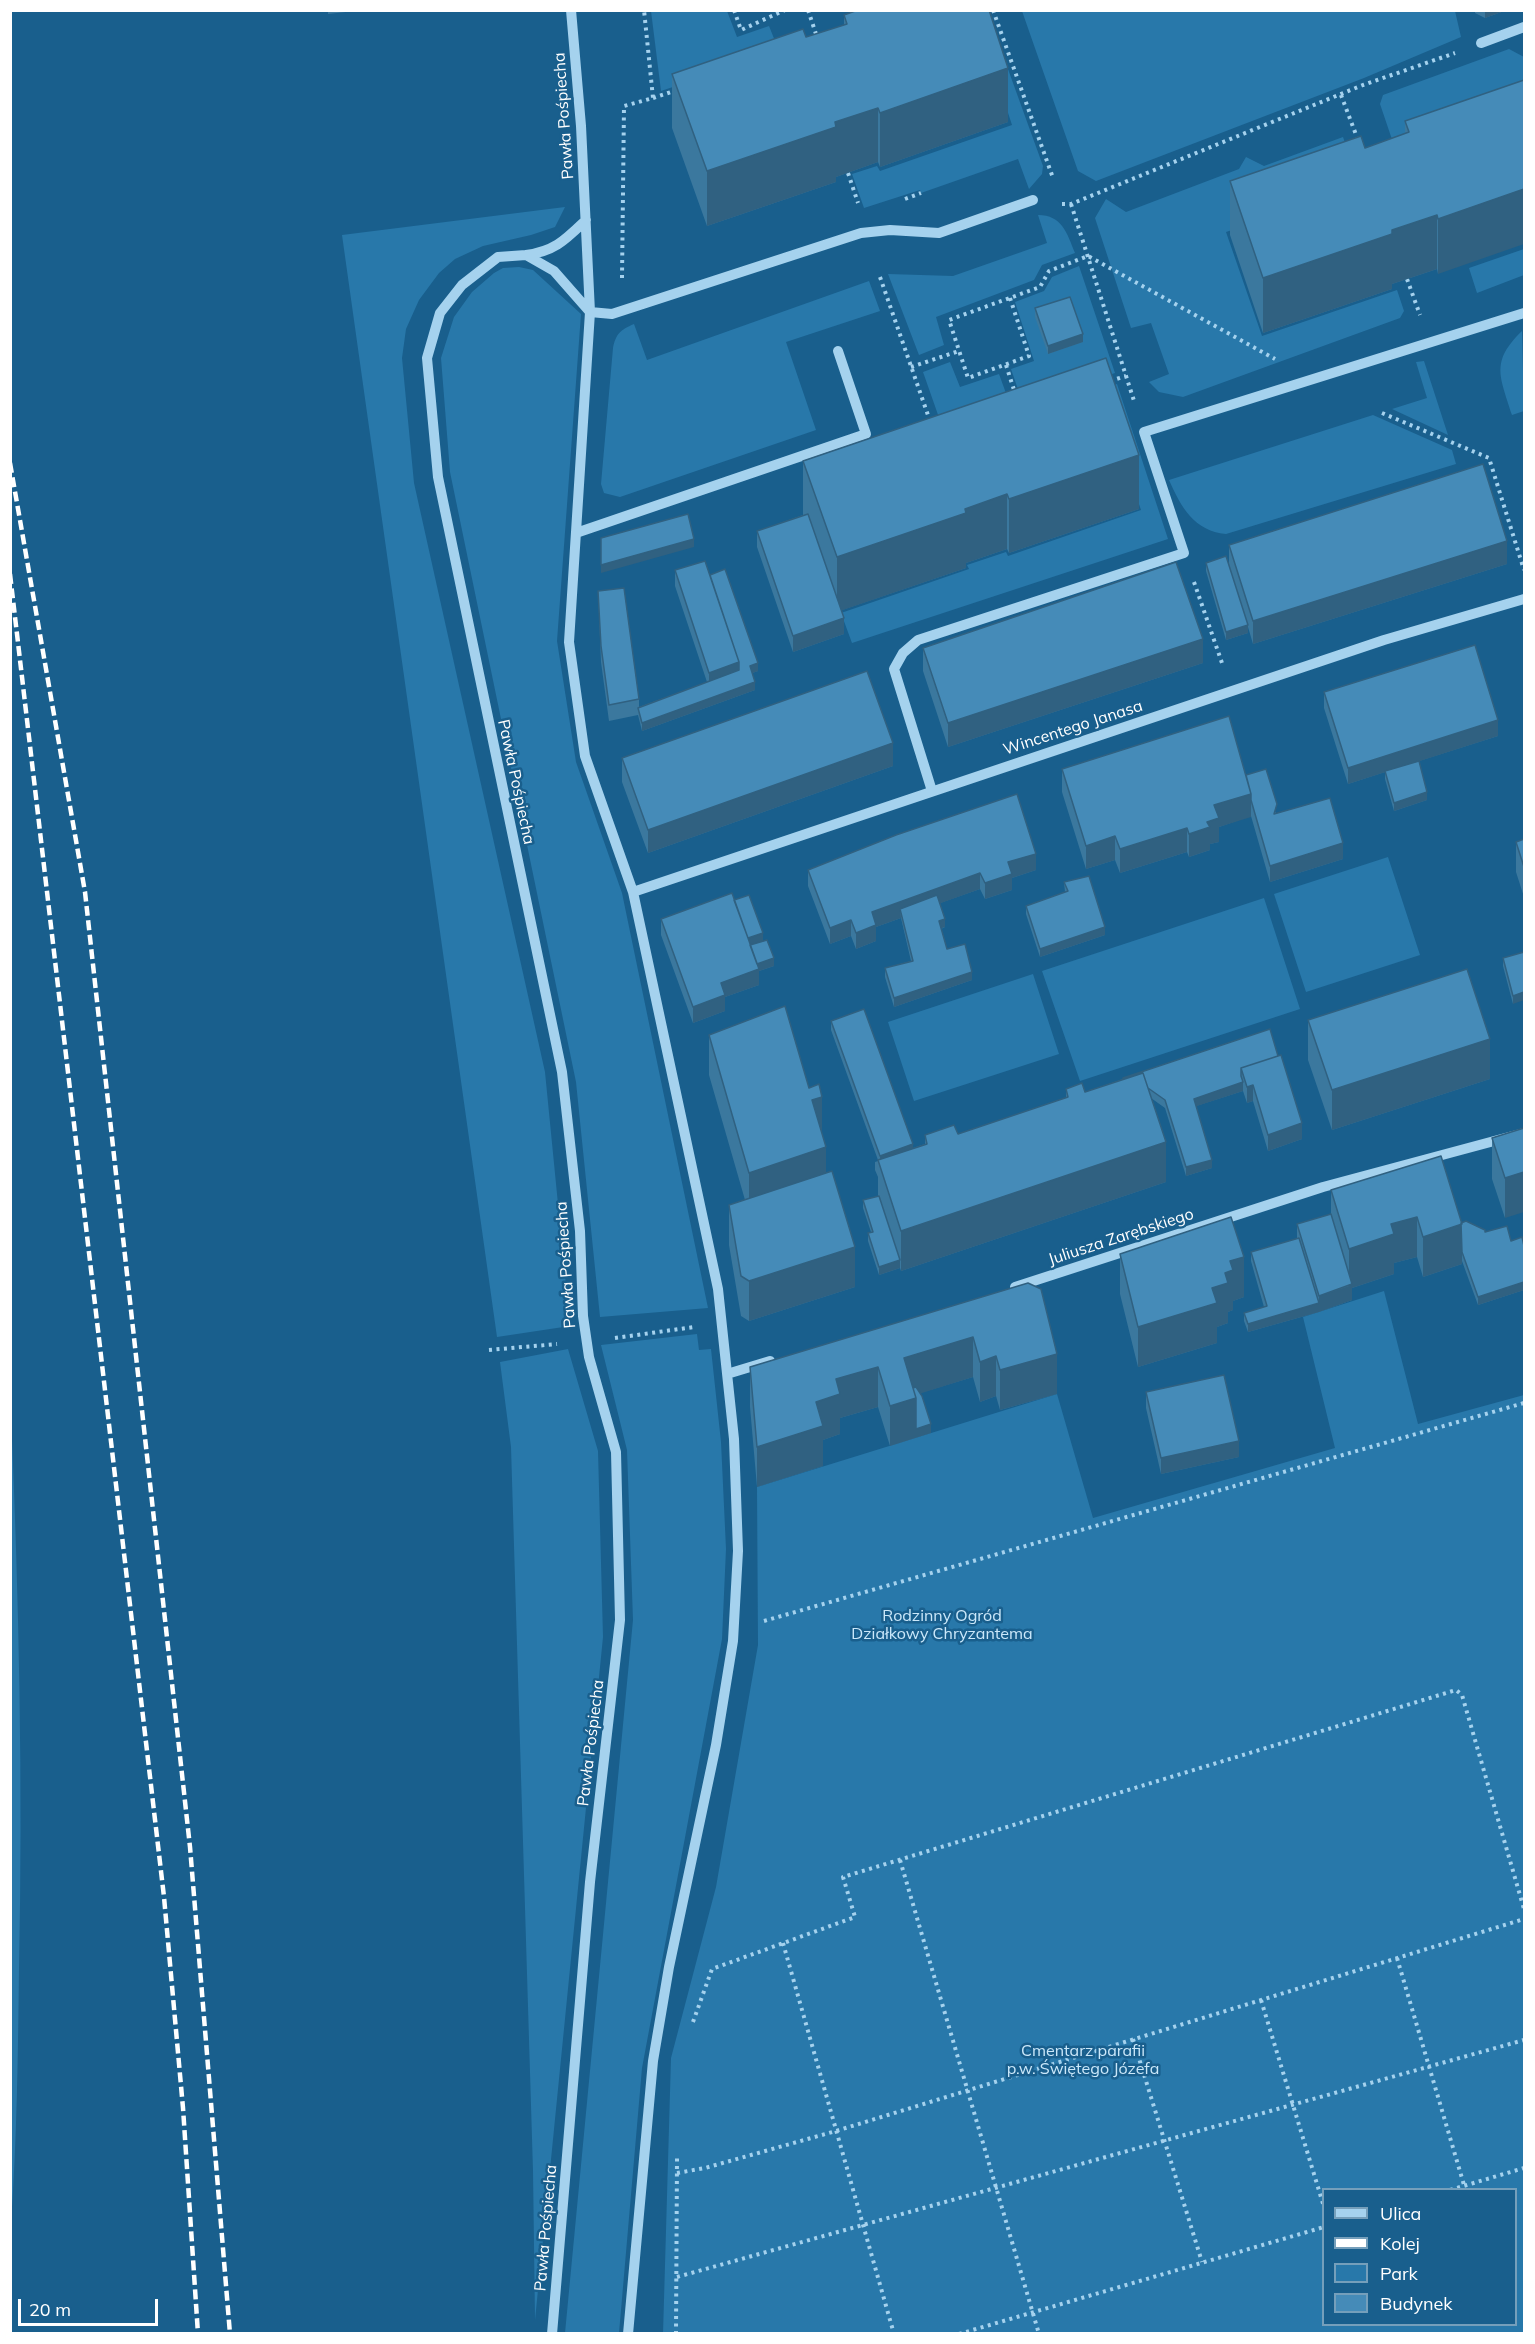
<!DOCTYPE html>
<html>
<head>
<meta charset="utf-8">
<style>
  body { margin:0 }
  #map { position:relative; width:1535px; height:2344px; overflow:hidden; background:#195f8d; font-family:Mulish,sans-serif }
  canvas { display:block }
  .frame { position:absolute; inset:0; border:12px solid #fff; pointer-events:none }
  .legend { position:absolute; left:1322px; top:2188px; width:195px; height:138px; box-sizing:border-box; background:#195f8d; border:2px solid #759fbb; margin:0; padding:8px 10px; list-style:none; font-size:18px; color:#fff }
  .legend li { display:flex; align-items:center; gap:12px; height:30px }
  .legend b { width:30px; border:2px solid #759fbb }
  .scale { position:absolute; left:18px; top:2299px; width:140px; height:27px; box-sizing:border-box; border:3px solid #fff; border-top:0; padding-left:8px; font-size:18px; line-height:21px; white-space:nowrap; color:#fff; -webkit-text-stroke:4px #195f8d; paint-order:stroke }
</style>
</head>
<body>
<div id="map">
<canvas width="1535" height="2344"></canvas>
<div class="frame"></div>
<ul class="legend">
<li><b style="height:8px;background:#a5d2ee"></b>Ulica</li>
<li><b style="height:8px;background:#fff"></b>Kolej</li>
<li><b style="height:16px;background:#2878aa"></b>Park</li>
<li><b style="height:16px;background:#458bb8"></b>Budynek</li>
</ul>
<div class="scale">20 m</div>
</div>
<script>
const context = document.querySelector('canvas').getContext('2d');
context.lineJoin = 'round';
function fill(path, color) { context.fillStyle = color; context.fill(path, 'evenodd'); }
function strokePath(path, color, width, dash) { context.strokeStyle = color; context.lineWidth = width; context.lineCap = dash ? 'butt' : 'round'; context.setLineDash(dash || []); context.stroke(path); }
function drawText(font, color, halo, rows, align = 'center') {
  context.font = font + ' Mulish,sans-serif'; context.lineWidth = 5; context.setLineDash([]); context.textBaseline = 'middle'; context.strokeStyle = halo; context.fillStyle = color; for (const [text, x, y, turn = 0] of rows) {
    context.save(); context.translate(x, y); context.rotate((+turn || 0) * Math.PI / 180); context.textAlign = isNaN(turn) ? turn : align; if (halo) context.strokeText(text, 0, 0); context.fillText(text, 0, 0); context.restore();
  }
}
fill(new Path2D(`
  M651 11H727L737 37 769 26 779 51 661 91Z
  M987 11 1043 166 1042 174 1029 189 1018 159 921 193 920 190 864 208 852 174 877 166 880 171 1012 125 978 21Z
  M1022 11H1455L1461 37 1364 78 1096 181 1078 171Z
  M1509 49 1524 57V131L1403 172 1380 104 1383 95Z
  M1343 137 1360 187 1226 232 1262 336 1397 290 1404 311 1400 318 1183 397 1159 392 1149 382 1169 374 1151 323 1131 328 1095 218 1106 199 1126 212 1239 169 1246 157 1264 166Z
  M565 207 555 227 531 235 483 246 455 259 439 273 419 300 406 329 402 358 414 483 545 1072 570 1326 497 1337 342 235Z
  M1038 215C1062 215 1067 233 1075 253L1042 265 1034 280 936 317 944 345 919 355 888 274 953 276 1047 243Z
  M1524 249V275L1477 293 1469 268Z
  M1079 266 1115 373 1023 404 1011 369 1034 361 1015 302 1044 291 1052 277Z
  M519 267 533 270 581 314 557 641 576 762 622 893 708 1308 600 1317 576 1082 450 472 441 358 454 317 472 292 494 273 503 268Z
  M869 281 880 311 786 342 816 430 620 497 604 493 601 484 613 348C616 334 620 330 634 324L647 360Z
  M1522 331 1524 411 1512 415C1500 376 1490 362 1522 331Z
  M1424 361 1448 435 1392 409 1427 398 1416 362Z
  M950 362 960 387 999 374 1011 407 943 429 923 372Z
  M1117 384 1168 539 852 643 841 613 969 569 967 565 1006 552 1008 556 1141 510 1107 410 947 442Z
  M1373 415 1452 450 1456 464 1226 534C1194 531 1181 507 1169 480Z
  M1388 857 1420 955 1306 992 1274 894Z
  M1264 898 1300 1009 1080 1081 1042 971Z
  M1033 974 1059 1054 914 1101 888 1022Z
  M1384 1291 1418 1424 1524 1395V2333L663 2334 671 2058 716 1887 758 1645 757 1487 1057 1394 1093 1518 1335 1448 1303 1317ZM1324 2190H1516V2324H1324Z
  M697 1334 699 1350 711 1349 721 1442 726 1549 722 1639 642 2068 619 2333H565L633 1620 627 1450 601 1345Z
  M568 1349 598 1451 603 1637 535 2320 533 2171 511 1447 500 1362Z
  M11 1415C19 1600 23 1784 19 1969 18 2054 17 2138 11 2223Z`), '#2878aa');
strokePath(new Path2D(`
  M734 10 741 30 785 10
  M808 10 817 37
  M993 10 1053 178
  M1341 95 1358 140
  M653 98 674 91
  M848 173 858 203
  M905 199 921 193
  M1062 204H1071L1363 85 1455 53
  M1071 204 1135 404
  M880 277 930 421
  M622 278 624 106 653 98 644 10
  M1407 279 1420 315
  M1010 298 1029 356 968 378 949 320 1040 287 1049 271 1088 256 1275 359
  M1006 365 1015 393
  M911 367 959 351
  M1110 381 1126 376
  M1382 413 1489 458 1524 570
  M1194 582 1222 663
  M615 1338 694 1327
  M489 1350 557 1344
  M764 1621 1524 1403
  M900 1860 1039 2334
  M783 1943 894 2334
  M1397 1958 1464 2185
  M1261 2000 1324 2207
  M693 2022 712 1969 855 1917 843 1877 1456 1690 1462 1695 1524 1909
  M1133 2039 1202 2262
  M677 2173 705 2168 836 2131 1524 1919
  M1450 2190 1524 2168
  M677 2277 1524 2040
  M676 2334 677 2156
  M959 2334 1324 2227`), '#a5d2ee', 4, [3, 4.5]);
strokePath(new Path2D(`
  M571 10 581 126 590 312 569 642 585 756 633 892 718 1289 734 1439 738 1551 733 1641 716 1745 669 1967 653 2061 628 2334
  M1481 43 1524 27
  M526 255C555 251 565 240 586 220
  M590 312 612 314 861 233 890 230 939 233 1033 200
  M576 533 866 434 838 351
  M932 791 894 669 903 653 918 640 1184 553 1144 432 1524 313
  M633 892 1384 640 1524 599
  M1015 1287 1323 1187 1524 1133
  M727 1374 770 1361
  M552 2334 590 1882 620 1620 616 1452 589 1357 583 1316 580 1231 562 1072 438 477 427 358 440 313 462 285 498 257 526 255 554 271 590 312`), '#a5d2ee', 10);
strokePath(new Path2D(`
  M10 463 85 892 190 1847 230 2334
  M10 574 164 1897 183 2108 198 2334`), '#fff', 4.5, [10, 4.5]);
fill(new Path2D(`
  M328 10H363L328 14Z
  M1475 10H1507L1485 18 1475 13Z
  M844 15 1008 122 880 167 878 162 836 177V182L707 226 672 128V74L806 37 844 25Z
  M1524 80 1438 274 1437 269 1392 284V289L1263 333 1230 235V181L1365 148 1405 134V121Z
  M1035 308 1083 342 1048 354 1035 317Z
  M803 461 1139 509 1009 553 1007 549 966 563V568L842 610 844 634 793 652 757 547V531L803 515Z
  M1229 545 1507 564 1253 644 1248 627V633L1226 640 1206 571V563L1229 567Z
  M675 570 710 575 758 671 752 673 755 690 642 731 638 715 609 721 601 662 598 591 639 699V707L707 682 675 586Z
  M923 648 1203 663 948 747 923 671Z
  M1324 692 1498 736 1419 761 1427 800 1394 811 1385 779V772L1348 784 1324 708Z
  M622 758 893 766 648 853 622 782Z
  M1062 769 1246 775 1277 814 1343 859 1270 882 1251 816 1219 827V842L1210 844V850L1189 857 1187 852 1120 873 1115 860 1086 869 1062 792Z
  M1524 839V897L1516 872V842Z
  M808 870H1036L1012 878V890L985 899 980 889 940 903 945 927 941 929 947 949 972 980 894 1007 885 977V968L911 961 901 918 876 927V941L856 949 851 936 830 944 808 886Z
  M1064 882 1105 935 1040 957 1026 914V906L1065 892Z
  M734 900 763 941 774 966 759 971V985L725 997V1011L693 1023 661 935V919Z
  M1524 952 1513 1004 1503 966V958Z
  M1308 1020 1490 1079 1332 1130 1308 1060Z
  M831 1021 913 1148 925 1144V1135L958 1134 1066 1098V1089L1085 1092 1270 1029 1302 1139 1268 1151 1253 1101 1247 1103 1243 1091 1196 1106 1212 1168 1186 1176 1165 1108 1151 1098 1166 1182 901 1271 900 1268 879 1275 868 1241V1233L871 1232 863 1208V1200L878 1196V1177L875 1170V1162L878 1161V1160L831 1030Z
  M709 1035 822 1133 826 1173 855 1287 749 1321 741 1316 729 1245V1205L745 1200 709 1075Z
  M1524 1128 1505 1218 1492 1179V1138Z
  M1331 1190 1461 1223 1524 1246V1290L1478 1305 1462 1261V1264L1423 1277 1417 1257 1394 1263V1274L1352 1288V1300L1319 1312 1248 1332 1244 1321V1313L1264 1307 1251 1261V1252L1297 1239V1224L1331 1214Z
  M1120 1254 1244 1297 1233 1301V1310L1228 1312V1323L1217 1327V1343L1138 1367 1120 1294Z
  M1028 1283 1057 1394 1000 1410 996 1396 980 1402 973 1377 920 1393 931 1433 890 1446 878 1407 840 1418V1434L823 1440V1466L757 1487 750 1407V1367Z
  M1146 1392 1239 1457 1161 1474 1146 1408Z`), '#3b789e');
fill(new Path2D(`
  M1485 10H1507L1485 18Z
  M1008 68V122L880 167V113Z
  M878 108V162L836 177V182L707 226V171L835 122Z
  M1524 189V244L1438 274V219Z
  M1437 215V269L1392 284V289L1263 333V278L1392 230Z
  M1083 334V342L1048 354V346Z
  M1139 455V509L1009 553V499Z
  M1007 494V549L966 563V568L837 612V557L965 509Z
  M694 539V547L601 573V565Z
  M1507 541V564L1253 644V621Z
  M844 618V634L793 652V636Z
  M1248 625V633L1226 640V632Z
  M1203 639V663L948 747V723Z
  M739 662V678L709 689V673Z
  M758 663V671L750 674V666Z
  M755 682V690L642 731V723Z
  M1498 720V736L1348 784V768Z
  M893 743V766L648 853V830Z
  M1427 792V800L1394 811V803Z
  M1251 794V817L1219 827V842L1210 844V850L1189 857V834L1214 805Z
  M1187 828V852L1120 873V849Z
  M1115 836V860L1086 869V846Z
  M1343 843V859L1270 882V866Z
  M1036 854V870L1012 878V890L985 899V883L1008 862Z
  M980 873V889L902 917 900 909 901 918 876 927V941L856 949V933L872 912Z
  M945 919V927L939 929V921Z
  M851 920V936L830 944V928Z
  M1105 927V935L1040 957V949Z
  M763 933V941L745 947V939Z
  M774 958V966L759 971V985L725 997V1011L693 1023V1007L721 983 754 965Z
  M972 972V980L894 1007V998Z
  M1524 992V1000L1513 1004V996Z
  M1490 1039V1079L1332 1130V1090Z
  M1243 1082V1091L1194 1107V1099Z
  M1253 1085V1101L1247 1103V1087Z
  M822 1097V1137L812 1100Z
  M1302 1123V1139L1268 1151V1135Z
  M1166 1142V1182L901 1271V1231Z
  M913 1144V1153L880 1165V1156Z
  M826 1147V1187L749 1214V1173Z
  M1212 1160V1168L1186 1176V1167Z
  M1524 1172V1212L1505 1218V1178Z
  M1417 1217V1257L1394 1263V1274L1352 1288V1300L1319 1312 1248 1332V1324L1319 1303V1296L1349 1286V1249L1391 1224Z
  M1462 1224V1264L1423 1277V1237Z
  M855 1247V1287L749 1321V1281Z
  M1244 1257V1297L1233 1301V1310L1228 1312V1323L1217 1327V1343L1138 1367V1327L1212 1288 1225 1273 1230 1261Z
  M900 1260V1268L879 1275V1267Z
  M1524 1282V1290L1478 1305V1297Z
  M973 1337V1377L906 1398 904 1358Z
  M1057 1354V1394L1000 1410V1370Z
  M996 1356V1396L980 1402V1362Z
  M878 1367V1407L840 1418V1434L823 1440V1466L757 1487V1447L816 1402 836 1379Z
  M916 1398 931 1424V1433L890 1446V1406Z
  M1239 1441V1457L1161 1474V1458Z`), '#306181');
const building = new Path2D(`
  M858 10H989L1008 68 880 113 878 108 835 122 836 127 707 171 672 74 803 29 806 37 847 24 844 15Z
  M1524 80V189L1438 219 1437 215 1392 230V234L1263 278 1230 181 1361 136 1365 148 1409 132 1405 121Z
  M1070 297 1083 334 1048 346 1035 308Z
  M1106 358 1139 455 1009 499 1007 494 965 509 966 513 837 557 803 461Z
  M1483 464 1507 541 1253 621 1229 545Z
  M688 514 694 539 601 565V538Z
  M808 514 844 618 793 636 757 531Z
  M1226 556 1248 625 1226 632 1206 563Z
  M705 561 739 662 709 673 675 570Z
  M1176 562 1203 639 948 723 923 648Z
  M725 569 758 663 750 666 755 682 642 723 638 708 739 670V662L710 575Z
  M624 588 639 699 609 705 601 646 598 591Z
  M1475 645 1498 720 1348 768 1324 692Z
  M867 671 893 743 648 830 622 758Z
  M1229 716 1251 794 1214 805 1219 818 1207 822 1210 827 1189 834 1187 828 1120 849 1115 836 1086 846 1062 769Z
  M1419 761 1427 792 1394 803 1385 771Z
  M1266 769 1277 804 1274 814 1330 798 1343 843 1270 866 1251 800V794L1246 775Z
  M1017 794 1036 854 1008 862 1012 874 985 883 980 873 872 912 876 925 856 933 851 920 830 928 808 870 896 835Z
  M1524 839V867L1516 842Z
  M1089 876 1105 927 1040 949 1026 906 1068 891 1064 882Z
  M732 893 759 969 721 983 725 995 693 1007 661 919Z
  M749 895 763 933 748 938 734 900Z
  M937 895 945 919 939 921 947 949 965 944 972 972 894 998 885 968 913 961 900 909Z
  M767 940 774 958 757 964 750 945Z
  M1524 952V992L1513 996 1503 958Z
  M1467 969 1490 1039 1332 1090 1308 1020Z
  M785 1006 809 1088 819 1084 822 1097 812 1100 826 1147 749 1173 709 1035Z
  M864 1009 913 1144 880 1156 831 1021Z
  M1270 1029 1278 1056 1241 1068V1076L1243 1082 1194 1099 1212 1160 1186 1167 1165 1100 1148 1088 1143 1073 1123 1079V1078Z
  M1281 1055 1302 1123 1268 1135 1253 1085 1247 1087 1241 1068Z
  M1143 1073 1166 1142 901 1231 878 1160 927 1144 925 1135 954 1125 958 1134 1068 1097 1066 1089 1082 1083 1085 1092Z
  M1524 1128V1172L1505 1178 1492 1138Z
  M1441 1156 1462 1224 1423 1237 1417 1217 1391 1224 1394 1234 1349 1249 1331 1190Z
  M832 1171 855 1247 749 1281 741 1276 729 1205Z
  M879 1196 900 1260 879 1267 868 1233 873 1232 863 1200Z
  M1331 1214 1352 1284 1319 1296 1297 1224Z
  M1231 1217 1244 1257 1230 1261 1233 1270 1225 1273 1228 1283 1212 1288 1217 1303 1138 1327 1120 1254Z
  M1466 1221 1485 1230V1232L1507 1226 1511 1241 1522 1237 1524 1246V1282L1478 1297 1462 1252 1461 1223Z
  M1299 1238 1319 1303 1248 1324 1244 1313 1267 1306 1251 1252Z
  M1028 1283 1041 1289 1057 1354 1000 1370 996 1356 980 1362 973 1337 904 1358 916 1398 890 1406 878 1367 836 1379 840 1394 816 1402 823 1426 757 1447 750 1367Z
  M1224 1375 1239 1441 1161 1458 1146 1392Z
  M916 1387 922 1396 931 1424 916 1429V1398L913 1388Z`);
fill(building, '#458bb8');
strokePath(building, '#306181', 1.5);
drawText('16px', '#fff', '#195f8d', [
  ["Pawła Pośpiecha",564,116,-94],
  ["Wincentego Janasa",1073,728,-18],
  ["Pawła Pośpiecha",516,782,78],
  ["Juliusza Zarębskiego",1121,1237,-18],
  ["Pawła Pośpiecha",566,1265,-94],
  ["Pawła Pośpiecha",591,1743,-83],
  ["Pawła Pośpiecha",546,2228,-85]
]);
drawText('16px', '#cbe8fa', '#195f8d', [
  ["Rodzinny Ogród",942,1616],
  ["Działkowy Chryzantema",942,1634],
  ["Cmentarz parafii",1083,2051],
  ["p.w. Świętego Józefa",1083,2069]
]);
</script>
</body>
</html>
